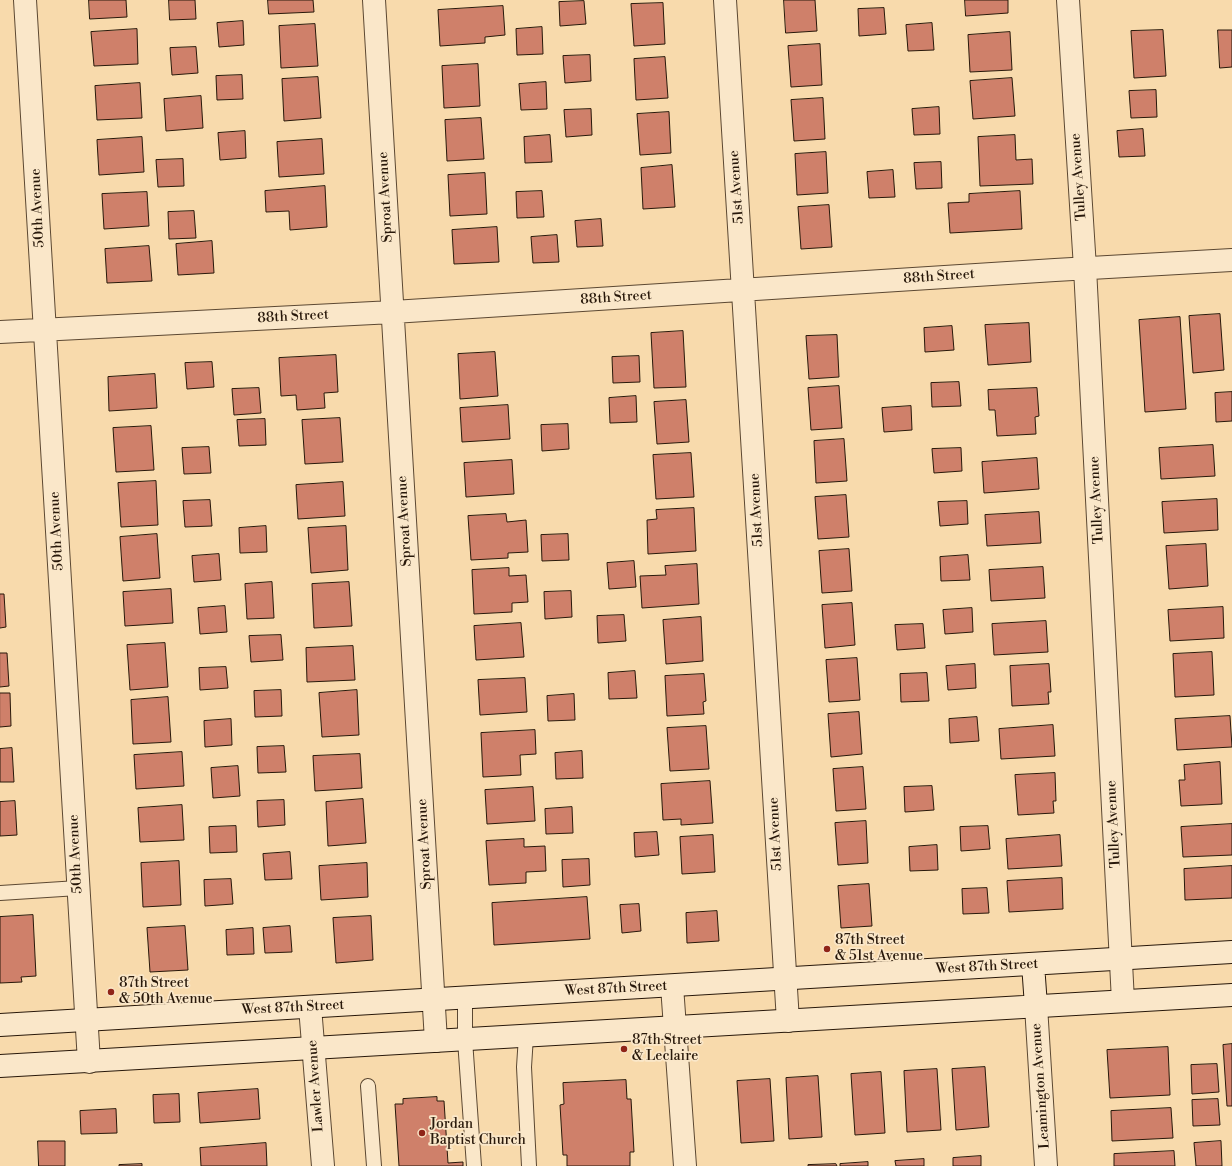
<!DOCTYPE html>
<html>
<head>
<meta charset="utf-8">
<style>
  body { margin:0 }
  canvas { display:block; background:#f8daac }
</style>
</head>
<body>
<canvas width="1232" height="1166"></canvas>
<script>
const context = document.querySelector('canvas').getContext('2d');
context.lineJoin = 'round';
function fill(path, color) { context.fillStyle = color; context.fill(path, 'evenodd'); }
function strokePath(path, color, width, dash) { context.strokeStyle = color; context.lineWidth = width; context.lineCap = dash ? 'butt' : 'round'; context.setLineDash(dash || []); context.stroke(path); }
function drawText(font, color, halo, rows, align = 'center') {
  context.font = font + ' "Libre Bodoni",serif'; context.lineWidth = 3.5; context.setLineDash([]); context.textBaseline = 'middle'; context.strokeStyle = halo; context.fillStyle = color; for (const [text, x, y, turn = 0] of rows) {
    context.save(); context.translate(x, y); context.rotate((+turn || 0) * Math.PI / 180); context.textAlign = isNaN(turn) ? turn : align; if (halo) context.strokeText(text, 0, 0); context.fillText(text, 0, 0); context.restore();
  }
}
const building = new Path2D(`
  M89 0H126L127 17 90 19Z
  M169 0H195L196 19 170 20Z
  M268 0H313L314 12 269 14Z
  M784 0H815L817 31 786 33Z
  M965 0H1008V13L966 16Z
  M584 1 586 24 560 26 559 2Z
  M663 3 665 44 634 46 631 4Z
  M503 6 505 35 485 37V43L440 46 438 10Z
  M884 8 886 34 859 36 858 9Z
  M243 21 244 45 219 47 217 23Z
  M932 23 934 50 908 51 906 25Z
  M315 24 318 66 281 68 279 26Z
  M542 27 543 54 517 55 516 29Z
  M137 29 138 64 94 66 91 32Z
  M1163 30 1166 76 1134 78 1131 31Z
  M1218 30H1232V67L1220 68Z
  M1010 32 1012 70 970 72 968 35Z
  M820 44 822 85 791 87 788 46Z
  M196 47 198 73 172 75 170 48Z
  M590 55 591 81 565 83 563 56Z
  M665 57 668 98 636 100 634 59Z
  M478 64 480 106 444 108 442 66Z
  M242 75 243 99 217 100 216 76Z
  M318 77 321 118 284 121 282 79Z
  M1012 78 1015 116 973 119 970 81Z
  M546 82 547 109 521 110 519 84Z
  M140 83 142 118 97 120 95 86Z
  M1156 90 1157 117 1131 118 1129 91Z
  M201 96 203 128 166 131 164 99Z
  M823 98 825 139 794 141 791 100Z
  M939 107 940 134 914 135 912 109Z
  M591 109 592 135 566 137 564 110Z
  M669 112 671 153 640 155 637 114Z
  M481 118 484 159 447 161 445 120Z
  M1143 129 1145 156 1119 157 1117 131Z
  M245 131 246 158 220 160 218 133Z
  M550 135 552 162 525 163 524 137Z
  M1015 135 1016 160 1032 159 1033 184 980 186 978 137Z
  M142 137 144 172 99 175 97 140Z
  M322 139 324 174 279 177 277 142Z
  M826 152 828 193 797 195 795 154Z
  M183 159 184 186 158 187 156 160Z
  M941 162 942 188 916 189 914 163Z
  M672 165 675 207 643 209 641 168Z
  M893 170 895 197 869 198 867 172Z
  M485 173 487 214 450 216 448 175Z
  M325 186 327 227 290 230 289 211 266 212 265 191Z
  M542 191 544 217 517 218 516 192Z
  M1020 191 1022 229 950 233 948 203 969 202V194Z
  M147 192 149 226 104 229 102 194Z
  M829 205 832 247 801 249 798 207Z
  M194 211 196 238 169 239 168 212Z
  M601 219 603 246 577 247 575 221Z
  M497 227 499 262 454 264 452 230Z
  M557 235 559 262 533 263 531 237Z
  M212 241 214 273 178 275 176 244Z
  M149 246 152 281 107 283 105 249Z
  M1220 314 1224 370 1193 373 1189 316Z
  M1180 317 1186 409 1145 412 1139 320Z
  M1029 323 1031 362 988 365 985 325Z
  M952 326 954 350 925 352 924 328Z
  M683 331 686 387 654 388 651 333Z
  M837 335 839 377 809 379 806 336Z
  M495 352 498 396 460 399 458 354Z
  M336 355 338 392 324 393 325 408 297 410 296 395 281 396 279 358Z
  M639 356 640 382 613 383 612 357Z
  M212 362 214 387 187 389 185 363Z
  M155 374 157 408 109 411 108 377Z
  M959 382 961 406 932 407 931 383Z
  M839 386 842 428 811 430 808 388Z
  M259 388 261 413 234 415 232 389Z
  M1037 388 1039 416 1035 417 1036 434 997 436 995 410H989L988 390Z
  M1232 392V421L1216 422 1215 393Z
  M636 396 637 422 610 423 609 398Z
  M686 400 689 442 657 444 654 402Z
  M508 405 510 439 462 442 460 408Z
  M911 406 912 430 884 432 882 408Z
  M340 418 343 462 305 464 302 420Z
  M265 419 266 445 239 446 237 420Z
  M568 424 569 449 542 451 541 425Z
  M151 426 154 470 116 472 113 428Z
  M844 439 847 481 816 483 814 441Z
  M1213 445 1215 476 1161 479 1159 448Z
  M209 447 211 473 184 474 182 448Z
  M961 448 962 471 934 473 932 449Z
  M691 453 694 497 656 499 653 455Z
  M1037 458 1039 489 984 493 982 462Z
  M512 460 514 494 466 497 464 463Z
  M156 481 158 525 121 527 118 483Z
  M343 482 345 516 298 519 296 485Z
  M846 495 849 537 818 539 815 497Z
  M1217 499 1218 530 1164 533 1162 502Z
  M210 500 212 526 185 527 183 501Z
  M967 501 968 524 940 526 938 502Z
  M694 508 696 551 648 554 647 520 657 519 656 510Z
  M1039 512 1041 543 987 546 985 515Z
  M506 514 507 522 526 520 528 552 508 553V558L471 560 468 516Z
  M266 526 267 552 240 553 239 528Z
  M346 526 348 570 311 573 308 528Z
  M157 534 160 578 123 581 120 537Z
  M568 534 569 560 542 561 541 535Z
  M1206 544 1208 586 1169 589 1166 546Z
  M849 549 852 591 822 593 819 551Z
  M219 554 221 580 194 582 192 556Z
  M968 555 970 580 941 581 940 557Z
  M634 561 636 587 609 589 607 563Z
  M697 564 699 604 642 608 640 576 666 575 665 566Z
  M1043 567 1045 598 991 601 989 570Z
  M509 568V576L526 575 528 602 512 603V612L474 614 472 570Z
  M272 582 274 618 247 619 245 584Z
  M349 582 352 626 314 628 312 584Z
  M171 589 173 623 125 626 123 592Z
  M571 591 572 617 545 619 544 592Z
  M0 594H4L6 627 0 628Z
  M852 603 855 645 825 648 822 605Z
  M225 606 227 632 200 634 198 608Z
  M1223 607 1224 638 1170 641 1168 610Z
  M972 608 973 632 945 634 943 610Z
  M624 615 626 641 598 643 597 616Z
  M701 617 703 661 666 664 663 620Z
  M1046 621 1048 652 994 655 992 624Z
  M521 623 524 657 476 660 474 626Z
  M923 624 925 648 897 650 895 625Z
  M281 635 283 660 251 662 249 636Z
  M165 643 168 687 130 690 127 645Z
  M353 646 355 680 307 682 306 648Z
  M1212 652 1214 695 1175 697 1173 654Z
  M0 653H7L9 686 0 687Z
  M857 658 860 700 829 702 826 660Z
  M975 664 976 688 948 690 946 666Z
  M1049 664 1051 692H1048L1049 704 1012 706 1010 666Z
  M226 667 228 688 200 690 199 668Z
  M635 671 637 698 609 699 608 673Z
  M927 673 929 701 901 702 900 674Z
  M704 674 706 701 703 702 704 714 667 716 665 676Z
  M525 678 527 712 480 715 478 680Z
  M281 690 282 716 255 717 254 691Z
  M357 690 359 735 322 737 319 693Z
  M0 693H10L11 726 0 727Z
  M574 694 575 720 548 721 547 696Z
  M168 697 171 742 133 744 131 700Z
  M859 712 862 754 831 757 828 714Z
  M1230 716 1232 747 1177 750 1175 719Z
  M977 717 979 741 950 743 949 719Z
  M231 719 232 745 205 747 204 721Z
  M1053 725 1055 756 1001 759 999 729Z
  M706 726 709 769 670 771 667 728Z
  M535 730 536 754 520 755 521 775 483 777 481 733Z
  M284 746 286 772 258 773 257 747Z
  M12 748 14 782H0V749Z
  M582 751 583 778 556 779 555 753Z
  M182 752 184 786 136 789 134 755Z
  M360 754 362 788 315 791 313 756Z
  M1220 762 1222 804 1181 806 1179 780H1185L1184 765Z
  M238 766 240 796 213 798 211 768Z
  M863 767 866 809 836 811 833 769Z
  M1055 773 1056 801H1053L1054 813 1018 815 1015 775Z
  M710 781 713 823 681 825V819L663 820 661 784Z
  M932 786 934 810 905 812 904 787Z
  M533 787 535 821 487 824 485 790Z
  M363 799 366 843 328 846 326 802Z
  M284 800 285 825 258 827 257 801Z
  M15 801 17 835 0 836V802Z
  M182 805 184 840 140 842 138 808Z
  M572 807 573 833 546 834 545 809Z
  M866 821 868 863 838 865 835 823Z
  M1232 824V855L1183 857 1181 827Z
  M236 826 237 852 210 853 209 827Z
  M988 826 990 849 961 851 960 827Z
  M657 832 659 855 635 857 634 833Z
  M713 835 715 872 682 874 680 837Z
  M1060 835 1062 866 1008 869 1006 839Z
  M524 839V847L545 846 546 871 526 872V883L489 885 486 841Z
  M937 845 938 870 910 871 909 847Z
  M290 852 292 879 265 880 263 854Z
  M589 859 590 885 563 887 562 860Z
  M179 861 181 905 143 907 141 863Z
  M367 863 368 897 321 900 319 866Z
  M1232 866V898L1185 900 1184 869Z
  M1062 878 1063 909 1009 912 1007 881Z
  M231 879 233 904 205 906 204 880Z
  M869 884 872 926 841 928 838 886Z
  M987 888 989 913 963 914 962 889Z
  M587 897 590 939 494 945 492 903Z
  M639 904 641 931 622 933 620 905Z
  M717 911 719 941 687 943 686 913Z
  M33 915 36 976 21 977 22 982 0 983V917Z
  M371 916 373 960 336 963 333 918Z
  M185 926 188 970 150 972 147 928Z
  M290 926 292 952 265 953 263 928Z
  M253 928 254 954 227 955 226 930Z
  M1232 1044V1106H1227L1223 1045Z
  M1168 1047 1170 1095 1110 1098 1107 1050Z
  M1217 1064 1219 1092 1192 1094 1191 1065Z
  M985 1067 989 1127 956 1130 952 1069Z
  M937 1069 941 1130 907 1132 904 1071Z
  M881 1072 885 1133 855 1135 851 1074Z
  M818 1076 822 1137 789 1139 786 1078Z
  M770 1079 774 1141 741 1143 737 1081Z
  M626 1080 627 1099H631L634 1152H630V1166H567V1155H563L560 1105 564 1104 563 1083Z
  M258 1089 260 1119 200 1123 198 1093Z
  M179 1094 180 1122 154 1123 153 1095Z
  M437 1097V1101H444L448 1163 463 1162V1166H399L395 1104H403V1099Z
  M1218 1099 1220 1125 1193 1126 1192 1100Z
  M1171 1108 1173 1138 1112 1141 1111 1111Z
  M116 1109 117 1133 81 1134 80 1111Z
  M38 1141H65V1166H39Z
  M1221 1141 1222 1166H1196L1194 1143Z
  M266 1143 267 1166H201L200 1148Z
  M1174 1151 1175 1166H1114V1154Z
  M981 1156V1166H953V1158Z
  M924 1159V1166H896L895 1161Z
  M868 1162V1166H840V1164Z
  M142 1164V1166H119V1165Z
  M836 1164 837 1166H808V1165Z`);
fill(building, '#cf806a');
strokePath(building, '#28180a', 1);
const lane = new Path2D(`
  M0 893 78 888
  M465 998V1040L474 1166
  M526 1036 524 1067 529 1166
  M368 1086 374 1166`);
const street = new Path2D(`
  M25 0 89 1062
  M374 0 436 1041
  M725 0 788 1021
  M1068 0 1085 268 1123 1001
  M0 332 393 312 1055 270 1232 260
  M672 986 685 1166
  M1036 1006 1046 1166
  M310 1007 323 1166`);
const secondary = new Path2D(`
  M1033 964 1036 1006
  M0 1025 1232 952
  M0 1066 1232 995`);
strokePath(lane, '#5c4832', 16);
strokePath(street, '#5c4832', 24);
strokePath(secondary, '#28180a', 24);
strokePath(lane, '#fae7c9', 14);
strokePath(street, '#fae7c9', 22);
strokePath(secondary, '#fae7c9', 22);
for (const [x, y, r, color] of [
  [827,949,4,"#8f2418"],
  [111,992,4,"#8f2418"],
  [624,1049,4,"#8f2418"],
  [422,1133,4,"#8f2418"]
]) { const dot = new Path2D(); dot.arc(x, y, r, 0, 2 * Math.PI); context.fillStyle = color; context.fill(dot); strokePath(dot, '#fae7c9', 1.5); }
drawText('14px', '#28180a', '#fae7c9', [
  ["Tulley Avenue",1079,177,-94],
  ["51st Avenue",737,187,-94],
  ["Sproat Avenue",386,197,-93],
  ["50th Avenue",38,208,-93],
  ["88th Street",939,277,-4],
  ["88th Street",616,298,-4],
  ["88th Street",293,317,-3],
  ["Tulley Avenue",1097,500,-93],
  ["51st Avenue",757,510,-93],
  ["Sproat Avenue",405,521,-93],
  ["50th Avenue",57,531,-93],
  ["Tulley Avenue",1114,824,-93],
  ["51st Avenue",776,834,-93],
  ["Sproat Avenue",425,844,-93],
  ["50th Avenue",76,854,-93],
  ["West 87th Street",987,967,-3],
  ["West 87th Street",616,989,-3],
  ["West 87th Street",293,1008,-3],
  ["Lawler Avenue",316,1086,-94],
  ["Leamington Avenue",1041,1086,-94]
]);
drawText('14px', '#28180a', '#fae7c9', [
  ["87th Street",835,941],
  ["& 51st Avenue",835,957],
  ["87th Street",119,984],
  ["& 50th Avenue",119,1000],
  ["87th Street",632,1041],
  ["& Leclaire",632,1057],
  ["Jordan",430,1125],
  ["Baptist Church",430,1141]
], 'left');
</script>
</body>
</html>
